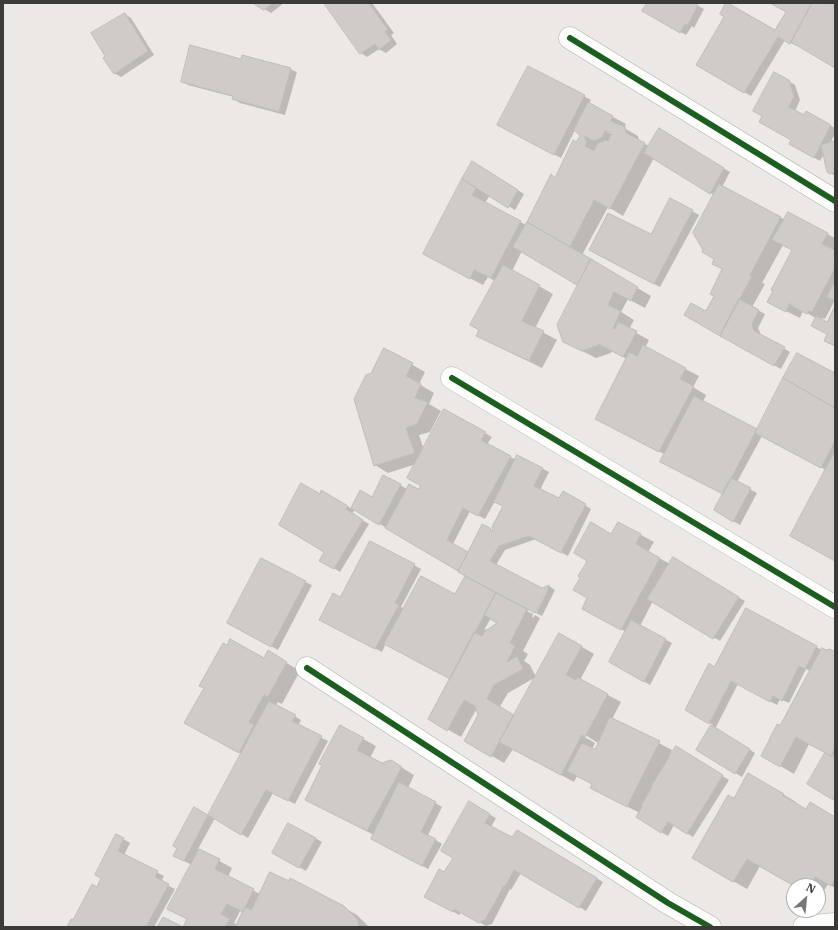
<!DOCTYPE html>
<html>
<head>
<meta charset="utf-8">
<style>
  body { margin:0 }
  #map { position:relative; width:838px; height:930px; overflow:hidden; background:#ebe8e5; font-family:"IBM Plex Serif",serif }
  canvas { display:block }
  .frame { position:absolute; inset:0; border:4px solid #3d3b39; pointer-events:none }
  .north { position:absolute; left:786px; top:878px; width:40px; height:40px; box-sizing:border-box; background:#fff; border:1px solid #b1b1b0; border-radius:50%; rotate:27deg; font-size:11px; font-weight:700; line-height:16px; text-align:center; color:#3d3b39 }
  .north::after { content:''; display:block; margin:auto; width:14px; height:18px; background:#7a7875; clip-path:polygon(50% 0,100% 100%,50% 72%,0 100%) }
</style>
</head>
<body>
<div id="map">
<canvas width="838" height="930"></canvas>
<div class="frame"></div>
<div class="north">N</div>
</div>
<script>
const context = document.querySelector('canvas').getContext('2d');
context.lineJoin = 'round';
function fill(path, color) { context.fillStyle = color; context.fill(path, 'evenodd'); }
function strokePath(path, color, width, dash) { context.strokeStyle = color; context.lineWidth = width; context.lineCap = dash ? 'butt' : 'round'; context.setLineDash(dash || []); context.stroke(path); }
fill(new Path2D(`
  M255 3H284L271 13Z
  M325 3H372L394 33 391 35 397 44 386 53 379 49 367 57 361 53Z
  M648 3H697L696 5 704 9 694 28 692 26 686 35 643 11Z
  M772 3H833L835 4V67L798 45 797 46 785 40 751 96 697 65 775 31 787 12Z
  M125 14 131 18 154 55 121 77 114 73Z
  M242 60 290 69 297 72 285 115 240 103 233 99 234 97 188 85 182 81Z
  M529 67 591 100 589 104 626 124 624 128 638 136 639 141 649 146 659 130 730 172 722 187 785 220 827 234 835 238V300L825 319 822 318 821 320 828 323 835 309V346L825 341 828 334 816 318 803 311 800 318 782 309 793 250 783 245 762 283 765 284 752 307 765 314 758 328 761 335 790 352 781 369 733 343 707 312 715 296 723 270 715 259 714 195 654 158 623 216 608 207 582 255 651 296 645 308 628 299 621 312 634 320 629 329 649 340 645 348 699 376 693 387 706 395 703 402 758 430 835 374V560L826 470 762 436 737 482 757 493 740 525 715 510 724 494 664 454 609 426 627 359 612 351 611 353 596 358 578 349 579 284 522 251 512 271 553 294 535 328 557 340 542 368 491 343 495 281 488 277 483 285 437 261 466 183 479 166 524 194 515 210 490 195 485 203 526 225 552 176 556 178 581 136 575 130 561 158 505 129ZM602 127 613 133V135L601 128Z
  M775 73 795 85 800 100 795 111 804 117 806 113 835 128V133L830 144 835 142V176L830 173 824 154 820 161 790 144 792 140 763 115Z
  M692 211 699 215 660 287 596 254 652 236Z
  M384 349 425 372 419 384 434 393 429 404 441 411 430 432 419 435 424 450 445 411 492 437 487 444 516 460 518 456 549 472 540 490 559 500 564 492 591 509 568 556 536 539 505 550 496 565 542 589 549 586 555 590 542 616 536 613 548 589H546L527 611 533 614 532 617 533 618 535 615 540 618 523 651 528 654 524 661 530 665 536 677 508 693 499 708 514 716 560 634 594 654 580 680 621 702 612 719 672 750 668 758 670 759 677 748 729 780 693 837 674 825 668 836 661 832 640 813 604 795 593 784 577 776 574 782 513 749 504 763 466 741 479 715 477 708 461 737 429 719 451 678 386 643 382 652 327 623 371 542 421 569 401 607 404 609 456 596 466 576 355 509 352 514 369 524 340 572 321 560 326 552 320 495 322 492 352 509 361 491 372 498 400 485 407 489 419 490 422 486 416 464 388 473 375 465 372 374ZM495 501 504 506 494 532 489 529 468 553 453 544 470 511 485 519ZM491 618 499 623 488 632 484 630ZM582 733 598 743 595 750 592 749 595 743 581 735Z
  M619 523 654 542 648 552 670 564 674 559 745 601 720 641 653 601 640 626 672 643 650 685 610 662 626 632 584 608 611 535Z
  M305 582 312 585 278 650 228 623Z
  M746 609 822 650 835 653V757L833 756 832 758 835 760V799L809 784 826 753 809 744 794 774 762 755 780 727 810 671 806 669 789 703 780 699 777 705 738 684 715 729 755 753 742 777 697 750 713 725 687 709 715 668Z
  M268 652 300 671 282 704 278 702 276 705 301 720 298 726 328 741 295 804 273 793 248 838 215 818 198 849 232 868 228 877 260 894 343 907 357 915 369 927H184L188 919 192 865 180 859 194 808 208 816 242 754 186 723 264 659ZM240 911 244 912 237 925 234 923Z
  M363 739 376 746 370 758 382 764 391 761 414 775 408 788 442 807 428 835 442 844 428 869 379 843 374 835 306 800Z
  M749 774 796 802 795 803 806 810 835 818V888L828 884 819 899H818V886H796L760 866 747 889 693 858 734 799Z
  M469 803 496 818 491 827 513 838 517 831 603 882 586 911 521 873 511 890 510 889 492 924 486 926 461 912 459 915 432 900 454 857Z
  M116 835 130 843 124 855 164 876 161 882 175 889 154 927H68L97 889Z
  M315 838 322 842 306 871 280 857Z`), '#0003');
const building = new Path2D(`
  M253 3H273L264 10Z
  M324 3H369L388 30 385 31 391 40 379 50 375 44 360 54Z
  M647 3H695L698 5 688 25 685 24 680 33 642 11Z
  M726 3H728L775 30 786 12 770 3H812L790 44 778 37 744 93 696 65 724 17 720 14Z
  M812 3 835 4V68L791 42Z
  M125 13 148 51 114 74 103 58 105 56 91 33Z
  M190 45 241 59 242 55 291 68 279 112 232 99 233 96 181 82Z
  M528 66 585 95 554 155 497 125Z
  M774 72 789 80 794 96 789 107 804 115 806 111 831 125 814 158 789 144 791 140 759 122 762 116 753 111Z
  M588 102 613 116 611 121 625 127 626 133 645 143 610 209 594 200 570 247 527 222 551 174 555 178 573 140 576 142 580 136 574 130ZM606 130 612 133 608 141 606 140 598 143 594 151 585 146 587 142 584 136 594 141 601 138Z
  M659 128 724 168 710 194 644 153Z
  M835 141V172L830 174 827 172 821 145Z
  M472 161 518 190 508 208 462 179Z
  M462 179 476 188 472 195 521 221 491 278 474 270 470 279 423 254Z
  M719 184 781 217 750 275 752 276 720 336 684 315 691 303 706 311 714 296 710 294 722 269 712 264 714 259 702 252 703 250 693 233Z
  M670 198 693 210 654 284 589 250 608 213 651 234Z
  M788 212 828 233 822 244 835 250V268L812 312 809 311 807 314 790 305V303L786 312 767 302 773 291 771 290 792 250 772 240Z
  M527 222 591 259 577 285 513 247Z
  M591 259 638 287 631 301 614 292 608 305 621 311 613 328 615 329 618 322 637 331 623 357 599 344 598 346H596L582 351 563 342 557 325Z
  M503 265 540 285 522 321 544 331 529 361 476 336 479 330 470 325Z
  M835 281V301L827 297Z
  M739 299 759 310 752 324 754 331 785 347 774 366 720 336Z
  M835 306V346L824 341 827 334 811 326 816 316 827 322Z
  M643 345 686 368 680 379 694 386 659 452 595 419 629 352 637 356Z
  M384 348 413 363 406 376 421 384 415 398 428 402 417 424 406 428 415 453 374 466 354 399 366 375 371 373Z
  M797 353 835 373V408L783 378Z
  M783 378 835 408V441L821 468 755 433Z
  M694 396 757 429 723 494 660 462Z
  M444 409 486 432 481 440 511 456 478 516 463 508 447 540 468 552 458 571 385 528 409 484 418 489 421 486 407 478Z
  M835 451V561L790 536Z
  M517 455 543 468 534 486 559 498 563 491 586 504 561 553 529 536 499 546 490 561 542 588 549 585 535 613 458 572 482 524 490 528 491 531H493L492 527 503 506 494 502Z
  M383 475 401 484 379 525 351 508 360 490 372 497Z
  M731 478 751 488 733 522 714 510Z
  M301 483 320 494 321 490 348 506 346 509 363 520 334 569 319 561 324 552 279 525Z
  M591 522 611 534 618 522 641 534 636 544 660 558 621 630 582 609 587 598 573 590 580 578 578 576 587 561 574 553Z
  M370 541 415 564 395 603 399 605 375 649 319 620 333 593 340 597Z
  M673 557 739 597 713 639 647 599Z
  M261 558 306 581 271 647 227 623Z
  M421 576 455 594 465 576 496 593 450 679 384 644Z
  M496 593 527 609 510 643 515 646 507 662 517 656 523 669 494 685 487 699 514 715 491 757 464 741 478 715 475 706 464 700 447 731 428 719 474 632 482 636 486 629 487 630 497 623 484 615Z
  M746 608 817 646 805 669 799 666 782 701 773 696 770 702 731 681 709 724 685 710 709 663 714 667Z
  M631 620 666 639 644 682 609 662Z
  M559 633 582 646 566 675 576 680 577 677 608 694 585 737 582 735 561 775 499 742Z
  M230 639 264 658 268 650 287 662 268 697 264 695 249 722 254 725 239 753 184 723 204 688 199 686 223 643 227 645Z
  M822 648 826 650 830 649 835 652V748L831 756 796 737 780 767 761 756 777 724 780 725Z
  M269 701 296 715 292 721 322 736 288 801 266 790 241 835 208 815Z
  M610 717 660 741 627 807 590 788 592 784 567 771 582 743 595 749Z
  M340 725 364 738 357 750 382 763 391 760 402 767 367 831 305 800 322 765 319 764Z
  M711 725 750 749 735 774 696 750Z
  M676 746 723 775 687 834 668 822 661 833 636 817 642 807 641 806 652 787H651Z
  M825 753 835 758V796L833 800 807 784Z
  M748 773 784 794 782 795 806 809 810 802 835 817V879L831 886 815 877 810 886H794L747 859 733 882 692 858 728 795 734 798Z
  M399 782 436 802 421 832 436 839 422 866 371 839Z
  M469 801 490 814 485 823 512 837 517 830 597 878 579 908 514 870 505 887 503 886 500 893 485 920 479 923 454 909 453 912 424 897 439 869 444 872 453 858 441 851Z
  M194 807 208 815 184 861 173 856 177 848 173 846Z
  M288 823 316 838 299 868 272 853Z
  M116 834 124 838 118 851 158 871 155 877 169 884 146 927H67L71 919 73 920 92 884 97 887 101 878 95 875Z
  M199 849 220 859 215 869 254 889 243 912 227 904 221 914 230 919 225 927H157L163 917 183 927 187 919 167 909Z
  M270 872 289 881 290 878 344 906 358 920 359 927H235L245 907 251 910Z`);
fill(building, '#cecbc9');
strokePath(building, '#bfbdba', 1);
const minor = new Path2D(`
  M570 38 835 201
  M452 378 835 607
  M307 668 668 903 710 927
  M804 927 835 924`);
strokePath(minor, '#b3b0af', 23);
strokePath(minor, '#fcfcfb', 22);
strokePath(new Path2D(`
  M570 38 835 201
  M452 378 835 607
  M307 668 668 903 710 927`), '#1b5e20', 6);
</script>
</body>
</html>
